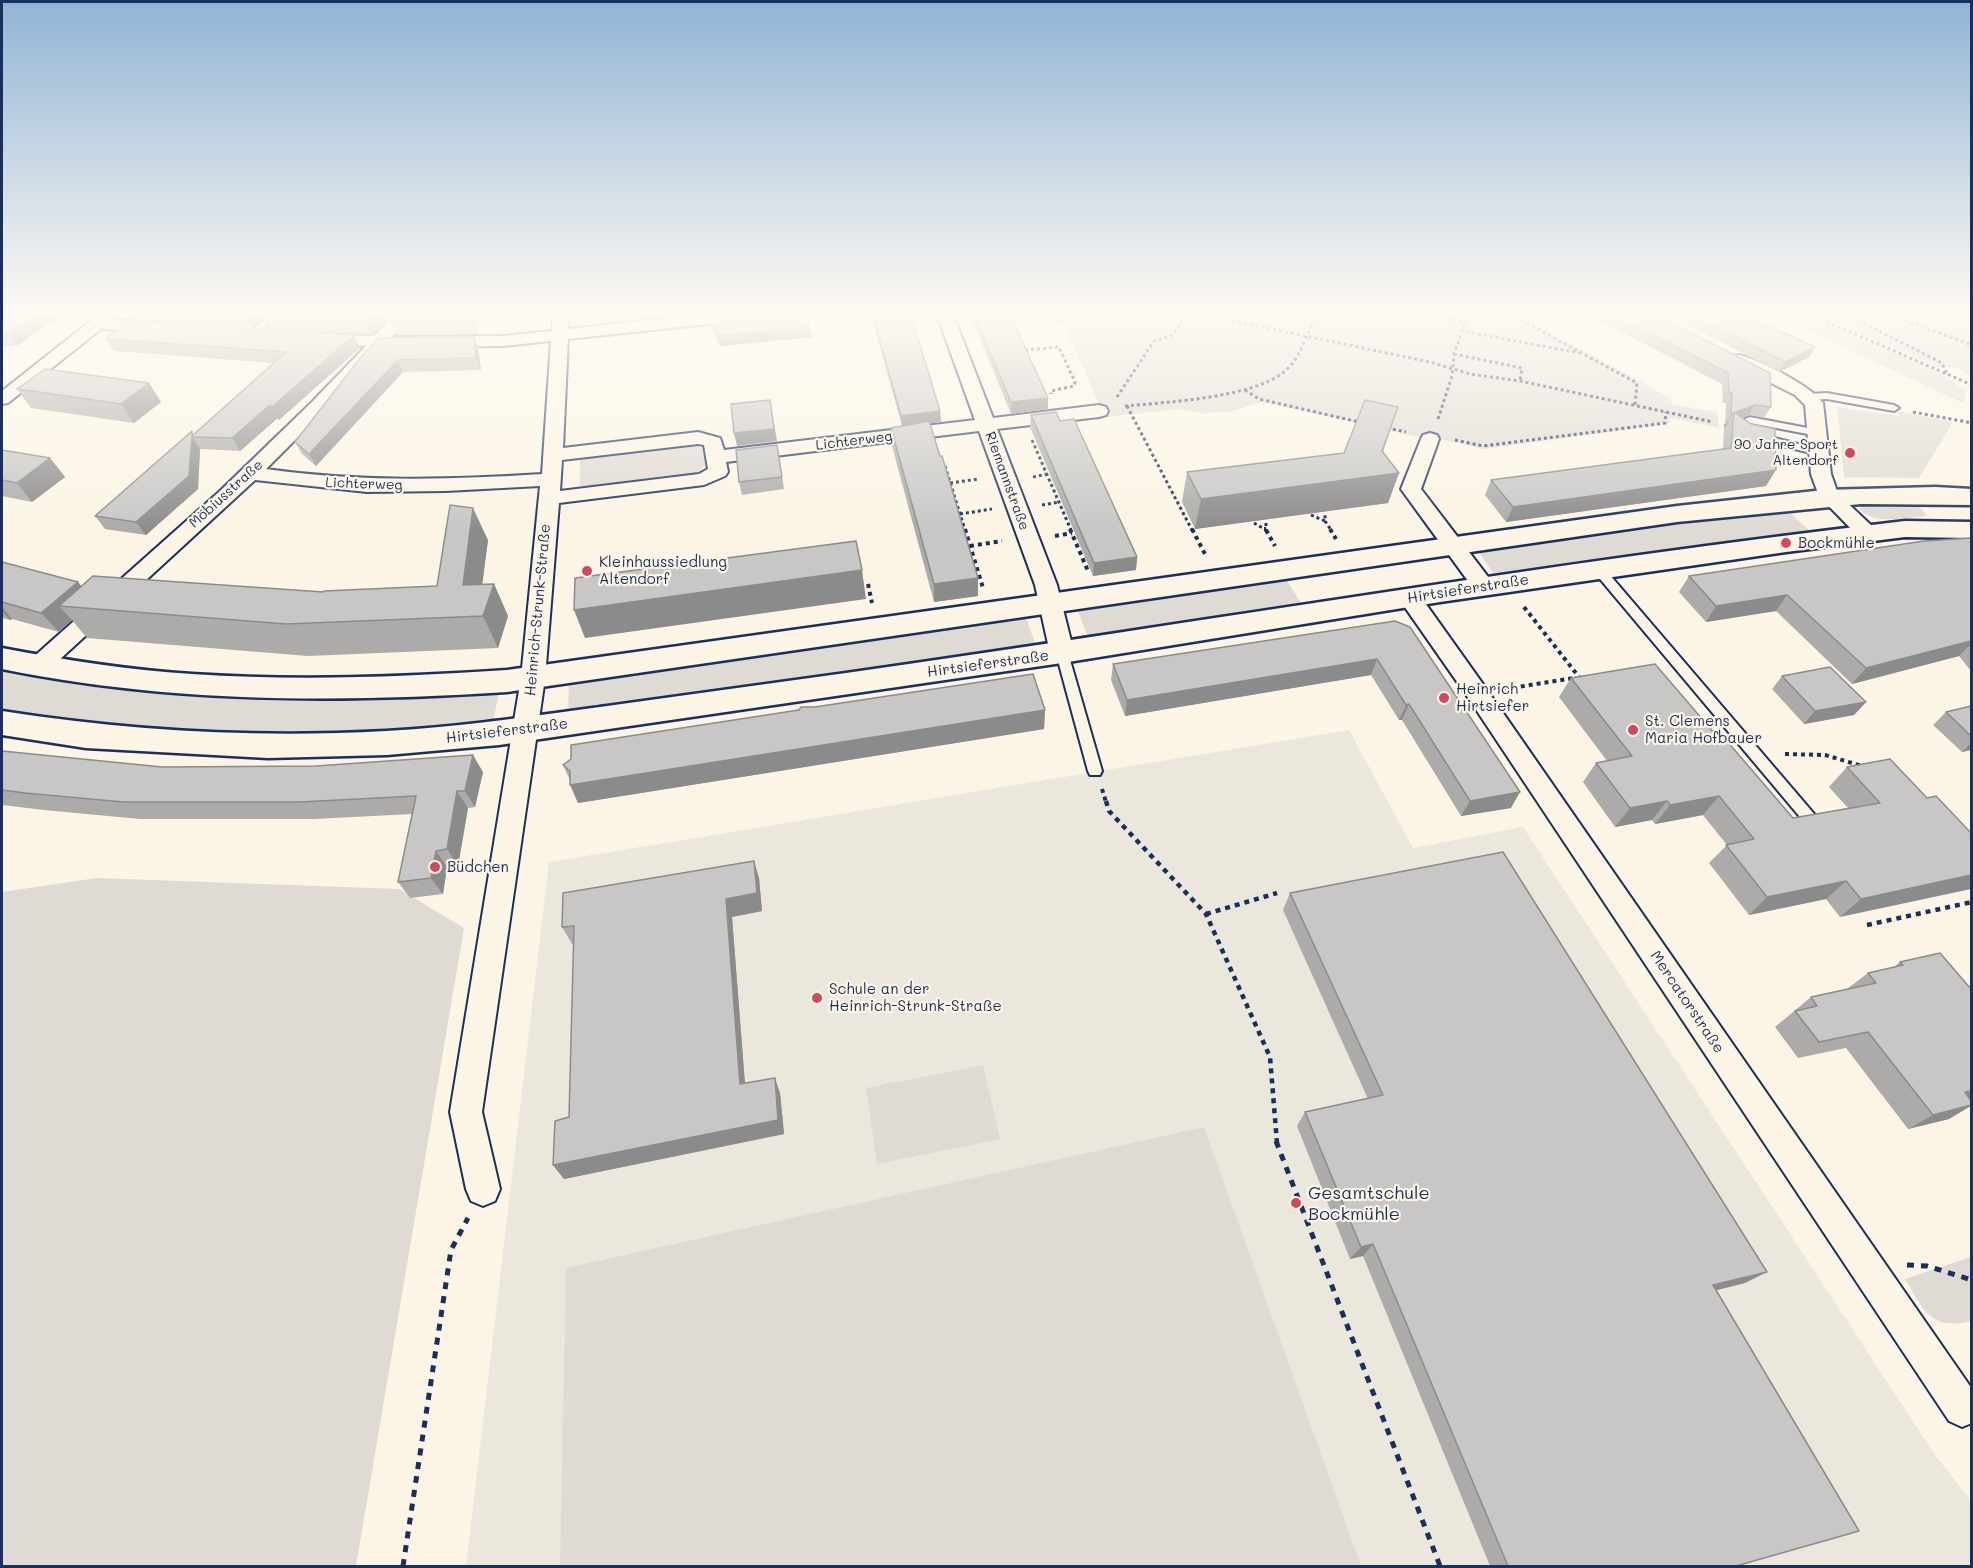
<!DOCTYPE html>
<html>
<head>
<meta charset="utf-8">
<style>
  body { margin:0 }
  #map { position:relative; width:1973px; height:1568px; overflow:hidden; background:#fcf5e5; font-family:Mali,sans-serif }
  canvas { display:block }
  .frame { position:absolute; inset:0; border:3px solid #1b2f5e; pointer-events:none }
</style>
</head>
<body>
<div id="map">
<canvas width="1973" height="1568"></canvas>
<div class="frame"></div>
</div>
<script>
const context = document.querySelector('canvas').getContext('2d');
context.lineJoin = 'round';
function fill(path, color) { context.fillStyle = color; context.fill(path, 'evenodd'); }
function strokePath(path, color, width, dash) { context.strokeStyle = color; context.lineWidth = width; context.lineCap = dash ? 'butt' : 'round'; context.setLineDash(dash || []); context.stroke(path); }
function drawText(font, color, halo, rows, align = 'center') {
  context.font = font + ' Mali,sans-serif'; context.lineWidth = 4.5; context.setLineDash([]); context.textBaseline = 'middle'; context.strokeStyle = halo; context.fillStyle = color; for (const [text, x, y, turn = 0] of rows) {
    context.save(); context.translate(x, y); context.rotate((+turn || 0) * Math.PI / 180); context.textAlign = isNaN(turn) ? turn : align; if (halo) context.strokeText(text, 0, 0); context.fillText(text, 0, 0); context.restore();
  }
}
fill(new Path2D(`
  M1349 730 1413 848 1523 827 1935 1455 1972 1502 1971 1566H466L549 862Z`), '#ece7dc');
fill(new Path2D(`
  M570 312H724L578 329 572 328 570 325Z
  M1074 312H1507L1518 314 1670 398 1672 404 1717 413 1719 428 1670 418 1669 424 1484 449 1440 439 1419 437 1262 402 1228 412 1199 413 1179 409 1105 417 1064 326Z
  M1769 312H1802L1934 370 1967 391 1963 403Z
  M1812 312H1971V376L1955 367 1940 368 1930 364Z
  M1837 407 1899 416 1897 411 1953 422 1919 478 1844 477Z
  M694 445 703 449 705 465 694 475 580 489V457Z
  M1861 502 1919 506 1927 516C1906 517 1875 526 1859 509Z
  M1783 507 1809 530 1495 576 1478 551Z
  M1286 579 1302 605 1088 637 1077 609Z
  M1025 615 1036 646 568 715 569 683Z
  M2 671C166 706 332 703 499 692L493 723C377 733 262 736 146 728 98 725 49 721 2 711Z
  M97 878 399 889 464 928 356 1566H2V892Z
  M983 1065 1000 1139 877 1164 866 1088Z
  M1204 1127 1361 1566H560L566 1268Z
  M1971 1257V1321C1930 1331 1924 1310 1905 1279Z`), '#dfdbd4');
const service = new Path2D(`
  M271 312H280L259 334H253V330Z
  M1827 393 1894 405 1899 408 1894 411 1827 399 1808 400 1803 397 1808 394Z
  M1750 417 1818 430 1823 433 1818 436 1750 423 1731 429 1726 426Z
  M1758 434 1823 450 1824 452 1819 455 1754 439V435Z
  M1599 566 1603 567 1815 815 1817 819 1815 823H1805L1595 573V567Z
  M1062 649 1068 653 1102 771 1100 775H1090L1088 771 1056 653Z`);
const minor = new Path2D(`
  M102 312H120L113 320 158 322 166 327 158 332 101 329 8 403 2 404V391Z
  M396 312H413L392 337 503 336 552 331 553 312H569L568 329 726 312H781L773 317 568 339 563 448 698 432 720 438 724 450 975 420 936 312H952L993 418 1099 405 1106 407 1108 411 1106 415 1099 417 997 429 1057 585 1074 653 1070 659 1062 661 1054 659 1050 653 1035 585 979 431 726 462 728 472 725 476 704 485 559 503 545 678 482 1112 500 1189 495 1201 483 1206 471 1201 466 1189 450 1112 521 678 540 486 446 491 367 492 255 480 45 673 37 675 29 673 25 667 29 661 220 491 312 402 366 346 324 343 318 342 315 338 318 334 374 336ZM551 341 542 474C447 480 359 482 266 469L325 410 383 347 503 346ZM698 444 704 445 708 469 699 474 560 491 562 460Z
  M1739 355C1760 360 1811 386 1823 403L1831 474 1838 494 1874 528 1877 533 1874 538 1867 540 1860 538 1819 496 1811 474 1805 405 1795 395 1733 364 1730 360 1733 356Z
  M1430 433 1437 435 1439 439 1421 489 1492 582 1495 587 1492 592 1484 594 1476 592 1401 489 1421 439 1423 435Z
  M1410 591 1418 593 1485 687 1972 1389V1423L1962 1427 1949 1421 1469 699 1402 603 1399 598 1402 593Z`);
const secondary = new Path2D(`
  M1935 487 1972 489V505L1861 504 1677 522 507 692C337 703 169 703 2 669V648C65 660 128 670 192 674 297 681 402 677 507 670L1677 506 1824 490Z
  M1905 521 1972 522V538L1905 537 1786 552 1440 602 1062 663 499 745 387 755 268 758 86 748 2 735V711C129 731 258 738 386 731 460 727 534 716 607 706 686 695 766 684 846 673 1199 623 1551 562 1905 521Z`);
strokePath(service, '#1b2f5e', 4);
strokePath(minor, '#1b2f5e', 4);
strokePath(secondary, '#1b2f5e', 5);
strokePath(new Path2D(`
  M1191 312 1430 362 1470 374 1520 381 1713 422
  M1412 312 1464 322
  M1468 312 1462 331 1580 353
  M1493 312 1515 317 1637 383 1635 405
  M1805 312 1972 385
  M1842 312 1942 363 1947 374
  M1882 312 1972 345
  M1025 350 1059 347 1075 382 1074 386 1051 391V394
  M1454 354 1522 368 1520 381
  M1245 390 1259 399 1359 422
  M1117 397 1154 341 1173 335 1188 312
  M1125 406C1165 402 1264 398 1290 366 1303 352 1308 329 1317 312
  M1127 406 1192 530
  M1913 412 1972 423
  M1438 419 1452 376 1454 354 1462 331
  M1387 428 1406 432
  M1032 440 1071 530
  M1455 440 1483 446 1665 423 1666 412
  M945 466 965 530
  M1033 477 1047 474
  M950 483 979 479
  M1042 505 1059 502
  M960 514 992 509
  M1311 515 1325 521V513
  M1325 521 1331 530
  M1254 523 1266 530V522`), '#1b2f5e', 3, [3, 3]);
strokePath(new Path2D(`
  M965 529 983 588
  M1070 529 1088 571
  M1192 529 1206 556
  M1264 529H1266
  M1330 529 1336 539
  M1266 530 1275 546
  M1055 536 1072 533
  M970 546 1002 541
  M868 584 872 603
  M1524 607 1579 677
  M1505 689 1574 678
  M1785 754 1825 755 1862 766
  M1102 789 1106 802`), '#1b2f5e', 4, [4, 4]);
strokePath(new Path2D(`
  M1106 801 1109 811 1206 914 1270 1057 1277 1143
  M1206 914 1277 893
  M1867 925 1972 902`), '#1b2f5e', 4.5, [5, 5]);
strokePath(new Path2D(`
  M1276 1141 1440 1566
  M1907 1265 1927 1266 1972 1280
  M403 1566 451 1250 468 1218`), '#1b2f5e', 5, [7, 7]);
fill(service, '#fcf5e5');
fill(minor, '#fcf5e5');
fill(secondary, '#fcf5e5');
fill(new Path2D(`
  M2 312 17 346 2 345Z
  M147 312H393L373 335 268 328 262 317 253 327 152 320Z
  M400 312H474L477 334 397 335 391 322Z
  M870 312H910L940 411 941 422 930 423 978 578V596L934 602 892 446 891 428 902 426Z
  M969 312H1071L1062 323 1009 313 1048 398V409L1011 414Z
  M1583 312H1650L1771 407 1764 418 1749 415 1742 418 1766 486 1506 522 1485 495 1491 480 1723 449 1724 427 1727 424H1725L1726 403H1723L1722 384Z
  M1663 312H1739L1809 357 1779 372Z
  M709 316 812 337 720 346 711 326Z
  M474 337 478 348 481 370 403 372 316 466 302 454 295 442 361 357Z
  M106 339 360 348 279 420 278 418 240 451 200 449 198 489 146 535 105 529 95 516 194 434 274 363 114 351Z
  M149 383 161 402 134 423 31 408 17 389Z
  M1398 407 1383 452 1399 473 1388 503 1195 529 1182 502 1187 472 1344 453Z
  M1031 415 1060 421 1137 557 1136 570 1093 576 1030 427Z
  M777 445 784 489 742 495 739 482Z
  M2 450 50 458 65 477 32 502 2 496Z
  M1971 538V671L1959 656 1852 684 1776 611 1706 622 1679 592 1689 576Z
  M488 540 482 584H494L508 616 498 648 308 656 87 638 72 620 59 632 12 619 10 620 2 618V562L81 586 323 592 437 586Z
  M1395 621 1511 808 1461 816 1402 720H1399L1371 675 1125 716 1111 680 1113 664Z
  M1782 676 1866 702 1854 715 1804 724 1772 689Z
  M1571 678 1721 741 1793 818 1848 808 1829 787 1847 767 1927 798 1971 833 1840 917 1826 899 1749 915 1709 863 1727 845 1703 815 1655 824 1652 820 1615 827 1583 782 1596 763 1607 761 1559 697Z
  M1971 706V750L1962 752 1933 725 1946 712Z
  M1045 710 1044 729 578 803 570 780 563 765Z
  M2 751 162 767 483 772 475 807 468 808 458 866 447 867 443 894 410 898 398 882 412 814 314 819H140L44 810 2 805Z
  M759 878 762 911 732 917 745 1083 780 1093 784 1134 564 1179 553 1165 569 1117 574 944H572L562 927Z
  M1290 893 1745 1283 1716 1290 1736 1566H1490L1363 1256 1350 1259 1297 1126 1305 1112 1368 1099 1283 910Z
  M1940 953 1971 1099 1949 1119 1908 1129 1846 1048 1798 1058 1775 1027 1811 997 1847 989 1868 973 1893 968 1900 962Z`), '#acabaa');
fill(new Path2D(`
  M41 312H65L17 346 9 334Z
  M249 312H268L261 316 262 317 253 327 246 315Z
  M377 312H393L373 335 367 322Z
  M471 312H474L477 334 472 321Z
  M1063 312H1071L1062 323 1063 313Z
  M810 327 812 337 720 346 718 336Z
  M354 335 360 348 279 420 272 407Z
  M474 337 478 348 481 370 476 358Z
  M1815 347 1809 357 1779 372 1785 362Z
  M398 360 403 372 316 466 309 454Z
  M149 383 161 402 134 423 121 404Z
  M1048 398V409L1011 414V402Z
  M770 400 777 441 737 446 734 433Z
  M270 405 278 418 240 451 232 438Z
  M1755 405 1749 415 1733 421V413Z
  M1398 407 1374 476 1399 473 1388 503 1195 529 1201 499 1382 451Z
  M940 411 941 422 902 426 901 416Z
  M1733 413 1727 424H1725L1731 414Z
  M192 437 200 449 198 489 146 535 136 522Z
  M50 458 65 477 32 502 17 483Z
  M1776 470 1766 486 1506 522 1513 507Z
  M473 508 488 540 478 617 463 585Z
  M1137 557 1136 570 1093 576 1094 563Z
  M862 570 866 599 585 638 574 610Z
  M978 578V596L934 602V584Z
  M78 582 94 601 59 606 72 620 59 632 41 613Z
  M494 584 508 616 498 648 483 616Z
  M1787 595 1776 611 1706 622 1716 606Z
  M2 607 12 619 10 620 2 611Z
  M1971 641V644L1959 656 1852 684 1866 668Z
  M1377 659 1371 675 1125 716 1127 700Z
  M1866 702 1854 715 1804 724 1815 711Z
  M1409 704 1402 720H1399L1406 705Z
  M1045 710 1044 729 578 803 570 785Z
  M1971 743V750L1962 752Z
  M473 755 483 772 475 807 465 791Z
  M457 791 468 808 458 866 447 849Z
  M1520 792 1511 808 1461 816 1470 801Z
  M1719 796 1703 815 1655 824 1670 805Z
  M1667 801 1652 820 1615 827 1630 808Z
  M436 851 447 867 443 894 431 878Z
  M754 861 759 878 762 911 732 917 746 1098 740 1084 726 899Z
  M1971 875V889L1840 917 1861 899Z
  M1846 881 1826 899 1749 915 1767 897Z
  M775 1078 780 1093 784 1134 564 1179 553 1165Z
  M1971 1091V1099L1940 1107 1965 1092Z
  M1971 1105V1106L1949 1119 1908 1129 1933 1115Z
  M1373 1244 1363 1256 1350 1259 1361 1247Z
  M1767 1272 1745 1283 1693 1296 1713 1285Z`), '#8c8b8b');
const building = new Path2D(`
  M2 312H41L9 334H2Z
  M207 312H249L246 315Z
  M265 312H377L367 322 261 316Z
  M400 312H471L472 321 391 322Z
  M744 312H808L810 327 718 336 709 316Z
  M872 312H910L940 411 901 416Z
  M973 312H1009L1048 398 1011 402Z
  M1607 312H1650L1770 373 1771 407 1755 405 1731 414 1732 393H1729L1728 373Z
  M1687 312H1739L1815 347 1785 362Z
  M128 321 354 335 272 407 270 405 232 438 192 437 189 476 136 522 95 516 192 431V436L286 352 106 339Z
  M474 337 476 358 398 360 309 454 295 442 361 357 379 338Z
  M45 369 149 383 121 404 17 389Z
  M770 400 774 429 734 433 731 404Z
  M1365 400 1398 407 1382 451 1399 473 1201 499 1187 472 1344 453Z
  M1056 412 1060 421 1074 419 1137 557 1094 563 1031 415Z
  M1734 412 1751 424 1775 429 1776 470 1513 507 1491 480 1731 448Z
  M929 421 940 456H942L978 578 934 584 891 428Z
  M777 445 782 477 739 482 736 450Z
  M2 450 50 458 17 483 2 480Z
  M450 505 473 508 463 585 494 584 483 616 286 624 59 606 93 576 323 592 324 591 437 586Z
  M1971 538V641L1866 668 1787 595 1716 606 1689 576 1924 541Z
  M856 541 862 570 574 610 575 578Z
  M2 562 78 582 41 613 2 602Z
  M1395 621 1410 627 1520 792 1470 801 1409 704 1406 705 1377 659 1127 700 1113 664Z
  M1655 664 1721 741 1726 740 1793 818 1880 803 1847 767 1890 759 1927 798 1936 796 1971 833V875L1861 899 1846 881 1767 897 1726 845 1754 839 1719 796 1670 805 1667 801 1630 808 1596 763 1632 756 1571 678Z
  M1830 667 1866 702 1815 711 1782 676Z
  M1033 674 1045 710 570 785V771L563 765 571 759V745L799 710 801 707H815Z
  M1971 706V736L1946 712Z
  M2 751 162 767 316 766 473 755 465 791H457L447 849 436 851 431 878 398 882 416 796 300 802H123L25 793 2 790Z
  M1503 852 1767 1272 1713 1285 1859 1531 1736 1566H1508L1373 1244 1361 1247 1305 1112 1383 1095 1290 893Z
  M754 861 757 893 726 899 740 1084 775 1078 778 1120 553 1165 555 1121 569 1117 574 926 562 927 563 893Z
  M1940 953 1971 989V1091L1965 1092 1971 1101V1105L1933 1115 1868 1032 1819 1042 1795 1011 1817 1006 1811 997 1876 983 1868 973 1903 965 1900 962Z`);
fill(building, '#c8c7c6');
strokePath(building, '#8c8b8b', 1.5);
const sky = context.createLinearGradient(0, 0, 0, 532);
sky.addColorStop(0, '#92b4d5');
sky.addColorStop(0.59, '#fefaf3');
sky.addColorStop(1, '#fefaf300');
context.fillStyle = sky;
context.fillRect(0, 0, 1973, 532);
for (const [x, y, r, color] of [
  [1850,453,6,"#d1495b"],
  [1786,543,6,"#d1495b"],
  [587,571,6,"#d1495b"],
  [1444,698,6,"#d1495b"],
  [1633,730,6,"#d1495b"],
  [435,867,6,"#d1495b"],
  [817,998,6,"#d1495b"],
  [1296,1203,6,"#d1495b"]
]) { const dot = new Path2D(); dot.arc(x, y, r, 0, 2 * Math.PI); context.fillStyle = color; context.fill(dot); strokePath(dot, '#fcf5e5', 2); }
drawText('14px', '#1b2f5e', '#fcf5e5', [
  ["Lichterweg",854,441,-7],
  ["Riemannstraße",1007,481,70],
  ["Lichterweg",364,484,2],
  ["Möbiusstraße",226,494,-42]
]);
drawText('14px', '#1b2f5e', '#fcf5e5', [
  ["90 Jahre Sport",1838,445],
  ["Altendorf",1838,461]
], 'right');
drawText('15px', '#1b2f5e', '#fcf5e5', [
  ["Bockmühle",1798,543],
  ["Kleinhaussiedlung",599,562],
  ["Altendorf",599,579],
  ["Heinrich",1456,689],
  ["Hirtsiefer",1456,706],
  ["St. Clemens",1645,721],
  ["Maria Hofbauer",1645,738],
  ["Büdchen",447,867],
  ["Schule an der",829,989],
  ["Heinrich-Strunk-Straße",829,1006]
], 'left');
drawText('15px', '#1b2f5e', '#fcf5e5', [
  ["Hirtsieferstraße",1468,589,-9],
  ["Heinrich-Strunk-Straße",538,610,-85],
  ["Hirtsieferstraße",988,664,-8],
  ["Hirtsieferstraße",507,731,-7],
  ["Mercatorstraße",1687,1002,56]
]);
drawText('18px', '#1b2f5e', '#fcf5e5', [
  ["Gesamtschule",1308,1193],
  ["Bockmühle",1308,1214]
], 'left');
</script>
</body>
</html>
